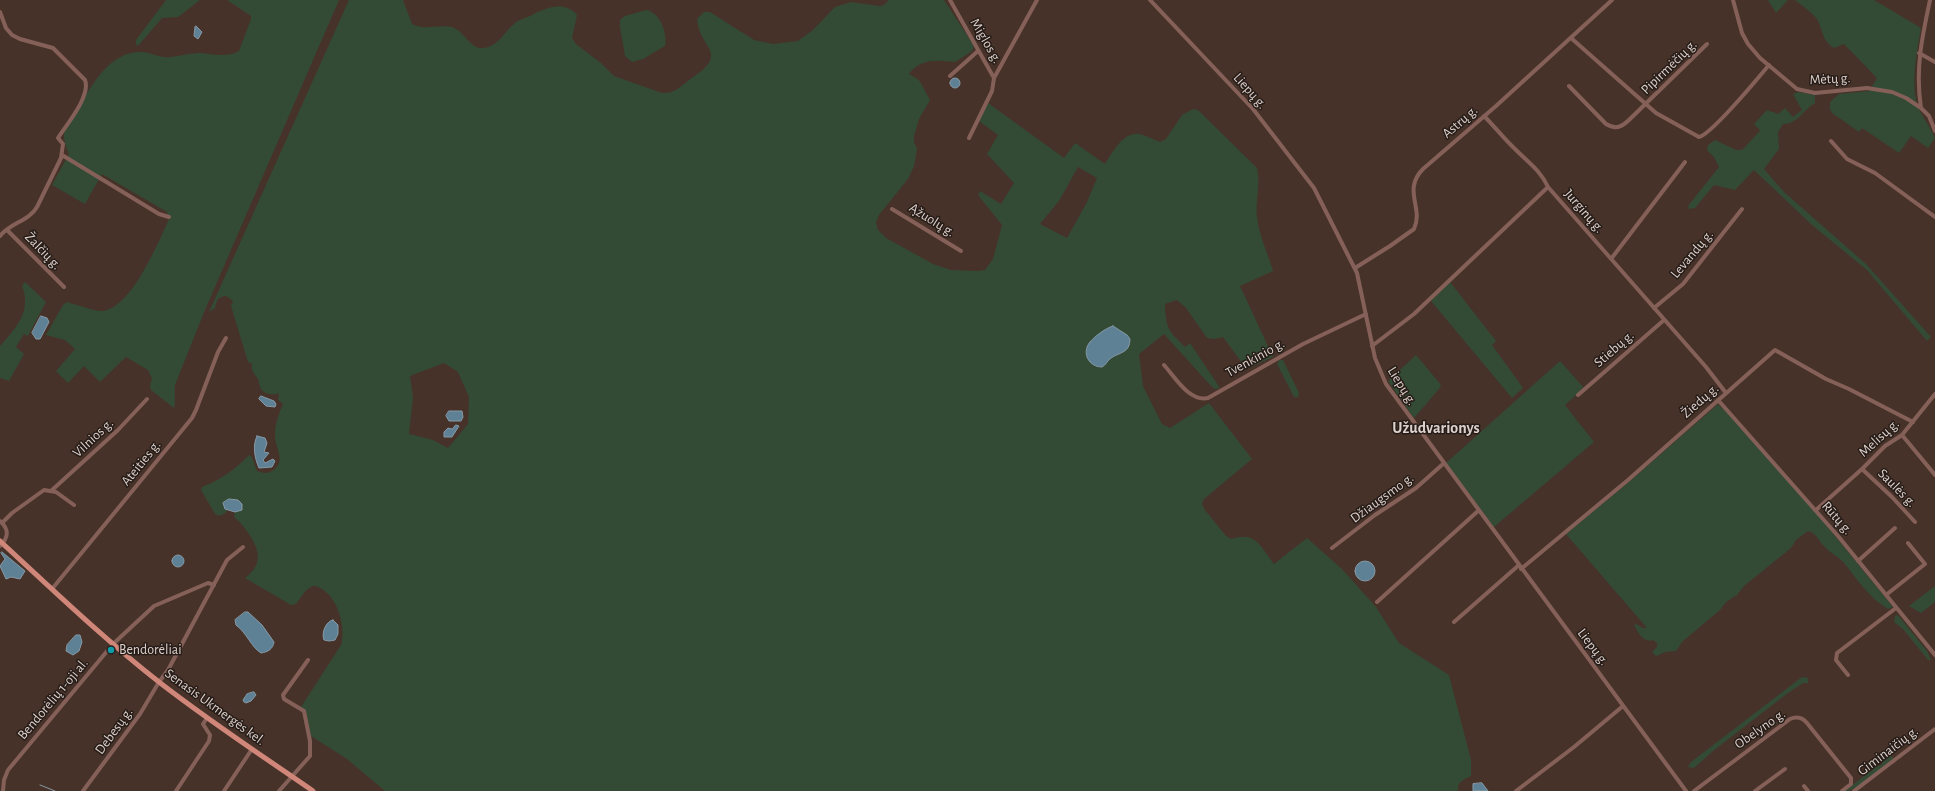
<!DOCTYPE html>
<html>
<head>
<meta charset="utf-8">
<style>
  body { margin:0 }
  canvas { display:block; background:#463228 }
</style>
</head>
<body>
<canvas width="1935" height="791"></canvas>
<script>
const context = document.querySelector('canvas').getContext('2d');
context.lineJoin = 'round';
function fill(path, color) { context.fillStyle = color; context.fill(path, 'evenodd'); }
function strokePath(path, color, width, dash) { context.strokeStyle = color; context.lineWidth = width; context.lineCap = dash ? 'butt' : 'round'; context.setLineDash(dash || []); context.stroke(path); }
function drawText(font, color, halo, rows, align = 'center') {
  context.font = font + ' "Alegreya Sans",sans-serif'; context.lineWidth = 3; context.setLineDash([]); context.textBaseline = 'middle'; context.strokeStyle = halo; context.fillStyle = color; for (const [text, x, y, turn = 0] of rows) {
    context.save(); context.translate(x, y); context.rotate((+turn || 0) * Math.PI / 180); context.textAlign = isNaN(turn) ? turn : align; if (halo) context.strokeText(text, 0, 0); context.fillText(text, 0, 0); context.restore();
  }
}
fill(new Path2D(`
  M166 0H200L178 17 162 18 138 46 136 44V40Z
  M227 0H339L205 310 175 385C174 393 176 403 174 408L151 390 150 385 152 379 148 370 126 357 100 382 84 366 68 383 56 371 75 349 65 340 46 335 63 305 67 302C75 304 97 312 103 311 132 307 158 243 169 219L167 212 102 174 85 204 52 185 69 154C58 129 67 125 80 104 95 81 111 51 142 52 149 52 156 56 163 57 175 58 188 53 200 53 213 54 227 58 239 51L251 19V16Z
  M349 0H403L412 24C427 32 443 22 456 29 465 34 471 49 483 48 498 47 504 32 514 24 518 20 525 18 530 16 545 8 564 0 577 15L572 38 576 44 602 64 614 76 662 93C674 94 680 87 689 80 732 52 700 51 697 19L704 12H710L754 40 773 44 798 41 813 30 835 7 851 2 880 6 884 5 889 0H944L974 46 972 51 955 62C938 60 920 58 909 74L919 80 930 100 919 119 914 136V142L917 149 914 166 908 179 879 215 876 222 878 230 886 238 933 264 951 270 978 271 985 270 993 259 1002 225 978 195 980 191 1001 204 1014 183 987 154 998 135 979 121 988 103 1064 158 1075 143 1105 164C1113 152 1123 132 1139 134 1146 135 1154 140 1160 142L1166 139 1182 115 1193 109 1198 110 1257 168C1261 184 1255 201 1257 217 1259 235 1268 254 1273 271L1240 286 1273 357 1249 368 1245 367 1223 337 1214 339 1207 338 1186 308 1177 300 1165 304C1166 329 1168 330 1185 347L1190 343 1220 388 1215 389 1211 386 1164 334 1139 354 1143 386 1162 424 1170 428 1209 403 1252 459 1204 499 1202 504 1205 510 1226 536 1231 539C1256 531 1260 546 1274 564L1307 538 1342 569 1376 607 1399 643 1449 675 1471 760V776C1463 780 1457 782 1458 791H385L347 759 311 736 306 711 301 707 341 645C346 627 338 599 322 589 319 588 317 585 313 586 306 588 300 599 296 604L291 605 245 578C267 562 257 544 243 526 240 522 236 520 234 516L235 512 243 508 238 500 229 499 225 509 228 510C223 515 221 517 215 514L201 490 202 487C220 480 235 470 249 455L252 457 257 471C263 473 267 474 272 471 288 462 274 447 275 434 275 423 279 414 283 404L278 400 279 393C274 396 264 394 261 389 259 386 259 382 258 379 255 374 250 370 252 364L248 362 231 306 233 301 226 296C217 297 217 300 215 308L209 312ZM1078 167 1097 178 1087 202 1067 238 1040 224 1059 201ZM444 363 458 372 469 397 468 424 448 448 433 440 409 434 413 397 410 376Z
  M1768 0H1788L1776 13Z
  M1795 0H1874L1921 28C1917 51 1909 90 1920 111 1924 120 1931 128 1935 138L1928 148 1911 136 1899 153 1862 128 1859 132 1832 113 1830 109V102L1839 94 1869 91 1877 78 1844 44 1834 48C1822 41 1823 30 1817 19 1812 12 1802 6 1795 0Z
  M646 10C660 12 668 34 665 46L643 59 632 62 625 56 620 27V20L625 16Z
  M1799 92 1815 95V103C1803 110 1798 124 1783 124L1778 132 1779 149 1764 169 1784 192 1866 264 1931 337 1927 341 1867 270 1812 225 1754 170 1735 190 1714 185 1695 208 1689 209 1688 206 1719 167 1714 157 1707 150 1708 145 1715 140 1736 150H1742L1759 132 1760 130 1754 124 1767 110 1778 114 1785 108 1793 117 1802 110 1793 94Z
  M25 282 46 302 28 336 24 334 16 347 24 354 9 381 0 378V346C16 328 32 311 22 286Z
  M1450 282 1496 341 1492 345 1523 388 1512 398 1431 301Z
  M1416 355 1441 385 1439 389 1414 418 1388 381Z
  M1279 360H1283L1299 393 1298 397H1294L1277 364Z
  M1560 361 1584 388 1565 405 1594 442 1494 527 1446 463Z
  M1718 404 1723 409 1725 408 1813 509 1893 607 1888 609C1869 598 1857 579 1844 563 1839 557 1830 553 1825 547 1818 541 1818 534 1808 531L1796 540 1791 548 1744 586 1737 595 1726 602 1720 610 1683 641 1676 651 1665 652 1656 656 1652 652 1657 647V643L1653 640C1644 644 1638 632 1634 625L1636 624 1643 628H1647L1566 534 1629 482Z
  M1935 586V602L1921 613 1909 606Z
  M1898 615 1927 651 1931 660H1928L1903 629 1894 622 1895 616Z
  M1802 677 1808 678V683H1803L1788 693 1713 751 1694 768 1688 767 1691 762Z
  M1891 756 1893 757V759C1881 767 1858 791 1845 791L1877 766 1882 765V762Z`), '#334a34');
const water = new Path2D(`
  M196 26 202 32 198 39 194 36 195 27Z
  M950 83a5 5 0 1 1 10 0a5 5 0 1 1-10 0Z
  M41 316 47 318 49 322 40 339H36L32 333Z
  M1113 326 1127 335 1130 339C1130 353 1120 352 1111 358 1107 361 1106 365 1102 367 1089 367 1081 353 1090 342 1095 336 1106 328 1113 326Z
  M261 396 274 401 276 404 275 407 266 406 259 399Z
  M449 411H462L463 417 461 421H449L446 416Z
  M456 425 459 426 452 437H444V432L448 428 452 429Z
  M257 436 265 438 267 443 264 452 269 453 263 460 265 463 273 459 275 461 272 467 259 468C255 459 252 446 257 436Z
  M229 499 238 500 242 504V510L235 512 225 509 223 503Z
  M2 552 25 571 20 579 11 577 6 579 0 566 5 559 1 553Z
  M172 561a6 6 0 1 1 12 0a6 6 0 1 1-12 0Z
  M1355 571a10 10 0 1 1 20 0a10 10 0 1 1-20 0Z
  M245 612H248L262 625 274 642C273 649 268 652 261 653 251 647 247 633 236 625L235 620Z
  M333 620 338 625V634L335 640 329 641 324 640C321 633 326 621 333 620Z
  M76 635H80L82 642 79 651 73 655 66 651 67 645Z
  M254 692 256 695 251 701 246 703 244 702 243 700 247 694Z
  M1482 783 1488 791H1473V784Z`);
fill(water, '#5f8196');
strokePath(water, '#8599a6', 1);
strokePath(new Path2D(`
  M40 785 55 791`), '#8599a6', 1);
strokePath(new Path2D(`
  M950 0 994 78 992 91 969 138
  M1150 0 1253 109 1314 188 1357 273 1375 358 1386 384 1686 791
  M1733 0 1742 33 1748 44 1760 58 1797 89 1815 93 1867 88 1892 92 1906 98 1921 108 1929 116 1935 131
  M0 12 6 28 12 35 20 39 53 48 85 80C91 96 67 124 58 138L63 144 61 158 37 207C29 221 10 223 0 236
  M1571 38 1656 113 1699 137C1712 134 1758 78 1769 65
  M1919 53 1935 62
  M950 76 978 51
  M994 78 1037 0
  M1569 86 1606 124C1616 130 1622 127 1630 119L1707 44
  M1921 108C1915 70 1922 37 1930 0
  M1484 116C1495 127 1505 140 1516 150 1528 162 1541 171 1548 187
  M1831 141 1847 159 1875 173 1935 217
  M62 155 159 214 169 217
  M892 209 961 251
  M7 230 64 287
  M1611 259 1685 162
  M1355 268 1390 246 1414 229C1424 208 1402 190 1423 169L1496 106 1612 0
  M1654 308 1683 284 1742 209
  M1372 346 1414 314 1548 187 1706 367 1726 393
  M1164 365C1175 377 1189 402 1208 398L1303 344 1366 314
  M1578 395 1664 320
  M1718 400 1838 536 1935 655
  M1902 435 1935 475
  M1862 469 1892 497 1915 522
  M51 491 118 430 147 399
  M1816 510 1862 469 1885 446 1902 435 1935 394
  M0 521C10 530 8 538 0 546
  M2 523 12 513 44 490 56 492 74 505
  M1332 548 1375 515 1416 488 1443 464
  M1858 561 1895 528
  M1521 569 1628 480 1775 350 1826 379 1849 389 1913 422
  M52 589 192 418 196 410 218 352 226 338
  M1886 595 1925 564 1908 543
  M1377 602 1478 511
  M1454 622 1519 565
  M1848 675 1836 660 1837 653 1896 608
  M1804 786 1808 791
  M3 791 4 780 8 770 113 644 154 606 208 583 214 585
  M83 791 140 714 159 682 168 670 227 560 243 547
  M176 791 209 741 210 735 203 724 207 718
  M224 791 252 749
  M279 791 310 756V741L304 711 284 699 283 695 308 660
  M1516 791 1574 747 1623 706
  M1694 791 1790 719C1797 716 1803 718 1807 723L1851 778V784L1842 791
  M1755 791 1785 769
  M1854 791 1935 729`), '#856059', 4);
strokePath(new Path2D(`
  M0 541C52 589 103 638 159 682 209 721 261 755 313 791`), '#d08679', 5);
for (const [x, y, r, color] of [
  [111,650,4,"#0f9aa8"]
]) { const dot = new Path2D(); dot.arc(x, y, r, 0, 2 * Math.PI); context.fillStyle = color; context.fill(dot); strokePath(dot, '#261c18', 1.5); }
drawText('14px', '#ded1cb', '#261c18', [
  ["Miglos g.",986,41,60],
  ["Pipirmėčių g.",1669,67,-44],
  ["Mėtų g.",1830,79,-3],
  ["Liepų g.",1250,91,48],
  ["Astrų g.",1460,122,-41],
  ["Jurginų g.",1584,211,49],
  ["Ąžuolų g.",932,220,32],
  ["Žalčių g.",43,251,46],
  ["Levandų g.",1692,254,-50],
  ["Stiebų g.",1614,349,-41],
  ["Tvenkinio g.",1255,358,-29],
  ["Liepų g.",1402,386,58],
  ["Žiedų g.",1700,401,-41],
  ["Vilnios g.",93,438,-43],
  ["Melisų g.",1879,438,-42],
  ["Ateities g.",141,463,-51],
  ["Saulės g.",1897,488,45],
  ["Džiaugsmo g.",1382,498,-36],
  ["Rūtų g.",1837,518,49],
  ["Liepų g.",1593,647,53],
  ["Bendorėlių 1-oji al.",53,699,-50],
  ["Senasis Ukmergės kel.",215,707,36],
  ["Obelyno g.",1760,729,-35],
  ["Debesų g.",114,731,-54],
  ["Giminaičių g.",1888,751,-37]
]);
drawText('14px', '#ded1cb', '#261c18', [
  ["Bendorėliai",119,650]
], 'left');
drawText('bold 16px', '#ded1cb', '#261c18', [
  ["Užudvarionys",1436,428]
]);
</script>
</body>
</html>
